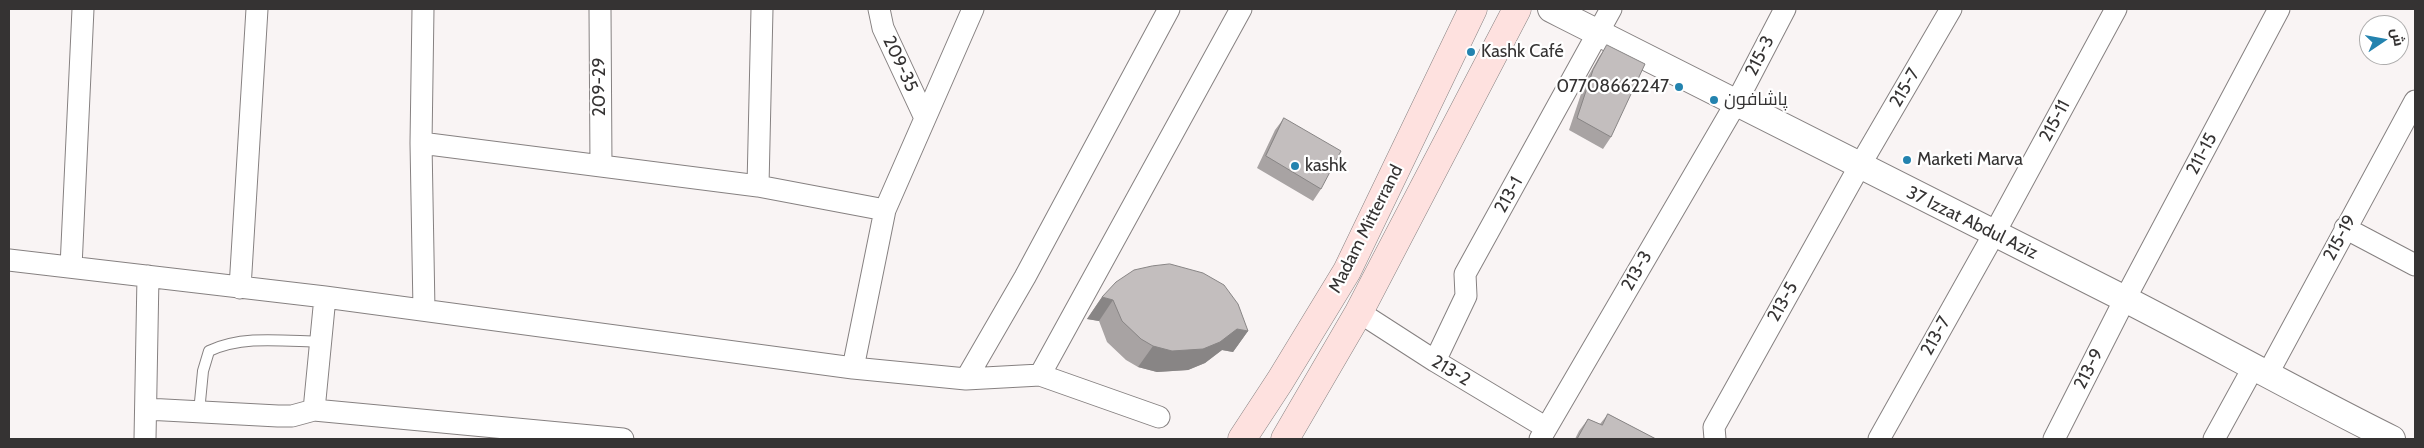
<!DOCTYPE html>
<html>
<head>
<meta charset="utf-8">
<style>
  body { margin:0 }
  #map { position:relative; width:2424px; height:448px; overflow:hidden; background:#f9f4f4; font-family:Cabin,Cairo,sans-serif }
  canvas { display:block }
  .frame { position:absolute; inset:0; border:10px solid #353333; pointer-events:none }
  .north { position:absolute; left:2359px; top:15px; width:50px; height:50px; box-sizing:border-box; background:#fff; border:1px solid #aeadad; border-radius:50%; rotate:78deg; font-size:14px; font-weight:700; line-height:20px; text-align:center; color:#353333 }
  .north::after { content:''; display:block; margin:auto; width:18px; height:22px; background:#2383af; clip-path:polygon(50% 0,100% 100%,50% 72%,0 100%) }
</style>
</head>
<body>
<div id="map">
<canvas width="2424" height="448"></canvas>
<div class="frame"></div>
<div class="north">ش</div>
</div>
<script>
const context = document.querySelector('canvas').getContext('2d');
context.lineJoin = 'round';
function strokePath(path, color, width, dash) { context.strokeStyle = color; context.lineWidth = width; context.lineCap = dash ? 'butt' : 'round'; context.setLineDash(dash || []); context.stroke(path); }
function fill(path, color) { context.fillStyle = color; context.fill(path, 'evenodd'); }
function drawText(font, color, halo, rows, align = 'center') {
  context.font = font + ' Cabin,Cairo,sans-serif'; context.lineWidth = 4.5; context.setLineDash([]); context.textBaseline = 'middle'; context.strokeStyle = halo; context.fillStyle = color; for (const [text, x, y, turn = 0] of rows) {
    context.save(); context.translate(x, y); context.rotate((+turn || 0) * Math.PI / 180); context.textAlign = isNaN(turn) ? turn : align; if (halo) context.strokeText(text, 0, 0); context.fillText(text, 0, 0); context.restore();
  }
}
const service = new Path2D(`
  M199 412 203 371 209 351C243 335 283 341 321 342`);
const minor = new Path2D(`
  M423 9 421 143 424 310
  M600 9 601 166
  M879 9 883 28 925 118
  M421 143 758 186 885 210
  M758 186 762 9
  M2345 228 2415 265
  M9 260 325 297 853 368 966 379 1040 375 1159 417
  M71 267 83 9
  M240 288 257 9
  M1359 312 1435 361 1545 427
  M1435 361 1466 296 1465 274 1611 9
  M853 368 885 210 973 9
  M1040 375 1241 9
  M2267 375 2415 101
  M966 379 1025 277 1169 9
  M146 409 278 416H292L314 410 623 439
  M314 410 325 297
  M145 439 148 276
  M1540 439 1736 103 1785 9
  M1715 439 1714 427 1859 167 1951 9
  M1879 439 1994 234 2116 9
  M2054 439 2125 299 2279 9
  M2214 439 2253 368`);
const tertiary = new Path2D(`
  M1551 9C1741 106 1932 201 2123 298 2213 344 2301 394 2392 439`);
const secondary = new Path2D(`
  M1242 439 1280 381 1347 271 1473 9
  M1285 439 1359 312 1517 9`);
strokePath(service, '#868181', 12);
strokePath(minor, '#868181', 23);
strokePath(tertiary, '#868181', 28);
strokePath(secondary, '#868181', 29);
strokePath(service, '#fff', 10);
strokePath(minor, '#fff', 21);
strokePath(tertiary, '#fff', 26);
strokePath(secondary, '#fee1df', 28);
fill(new Path2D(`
  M1607 45 1611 137 1603 149 1569 130 1585 82 1599 57Z
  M1284 118 1321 189 1313 201 1257 168 1275 130Z
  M1102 297 1248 331 1233 352 1222 350 1205 363 1188 370 1157 372 1138 367 1126 360 1107 342 1099 321 1087 319Z
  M1608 414 1656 439H1575L1579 431 1588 419 1600 424Z`), '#a8a3a3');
fill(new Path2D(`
  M1102 297 1113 300 1099 321 1087 319Z
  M1237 329 1248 331 1233 352 1222 350 1205 363 1188 370 1157 372 1138 367 1153 346Z`), '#888585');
const building = new Path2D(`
  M1607 45 1645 64 1611 137 1577 118 1593 70Z
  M1284 118 1341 151 1321 189 1266 156Z
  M1170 264 1203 273 1224 285 1238 304 1248 331 1237 329 1220 342 1203 349 1172 351 1153 346 1141 339 1122 321 1113 300 1102 297 1116 282 1134 270 1152 266Z
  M1608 414 1656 439H1577L1588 419 1602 425Z`);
fill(building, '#c3bebe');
strokePath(building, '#888585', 1);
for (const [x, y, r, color] of [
  [1471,52,5,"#2383af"],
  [1679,87,5,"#2383af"],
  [1714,100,5,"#2383af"],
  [1907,160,5,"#2383af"],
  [1295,166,5,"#2383af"]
]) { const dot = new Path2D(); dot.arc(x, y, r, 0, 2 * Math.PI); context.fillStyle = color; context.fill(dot); strokePath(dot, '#fff', 2); }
drawText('18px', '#353333', '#fff', [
  ["Kashk Café",1481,52],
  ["07708662247",1669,87,"right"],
  ["پاشافون",1724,100],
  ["Marketi Marva",1917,160],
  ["kashk",1305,166]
], 'left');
drawText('18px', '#353333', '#fff', [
  ["215-3",1760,56,-63],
  ["209-35",900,64,65],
  ["209-29",600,87,-90],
  ["215-7",1905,88,-60],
  ["215-11",2055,121,-62],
  ["211-15",2202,154,-62],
  ["213-1",1509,195,-61],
  ["37 Izzat Abdul Aziz",1972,223,26],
  ["Madam Mitterrand",1366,229,-63],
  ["215-19",2340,238,-62],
  ["213-3",1637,271,-60],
  ["213-5",1783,302,-61],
  ["213-7",1936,336,-61],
  ["213-9",2089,369,-63],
  ["213-2",1451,371,31]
]);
</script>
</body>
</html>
